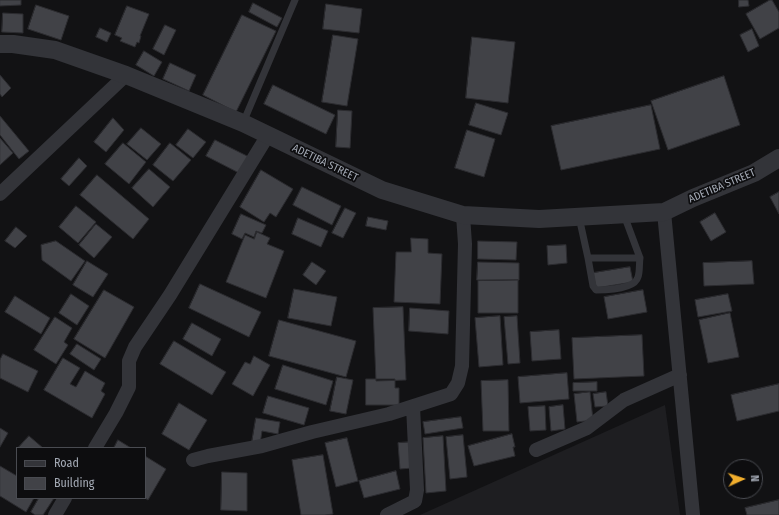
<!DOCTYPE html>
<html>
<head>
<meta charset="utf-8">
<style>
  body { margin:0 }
  #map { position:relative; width:779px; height:515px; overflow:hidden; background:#121214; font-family:"Fira Sans Condensed",sans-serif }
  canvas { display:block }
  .legend { position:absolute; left:16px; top:447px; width:130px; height:52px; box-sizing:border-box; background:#0d0d0f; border:1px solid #494b51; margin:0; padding:5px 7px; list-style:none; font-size:12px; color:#a3a9b4 }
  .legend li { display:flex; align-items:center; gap:8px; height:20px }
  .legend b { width:20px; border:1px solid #494b51 }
  .north { position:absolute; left:723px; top:459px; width:40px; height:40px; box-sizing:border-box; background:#0d0d0f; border:1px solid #494b51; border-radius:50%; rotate:87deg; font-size:11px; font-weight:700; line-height:16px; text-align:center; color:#a3a9b4 }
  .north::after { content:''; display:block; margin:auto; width:14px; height:18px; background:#f1ae2d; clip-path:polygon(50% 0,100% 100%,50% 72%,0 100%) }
</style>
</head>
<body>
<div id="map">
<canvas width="779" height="515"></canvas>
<ul class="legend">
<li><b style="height:5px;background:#333439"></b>Road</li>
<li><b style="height:11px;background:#414247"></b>Building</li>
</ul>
<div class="north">N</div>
</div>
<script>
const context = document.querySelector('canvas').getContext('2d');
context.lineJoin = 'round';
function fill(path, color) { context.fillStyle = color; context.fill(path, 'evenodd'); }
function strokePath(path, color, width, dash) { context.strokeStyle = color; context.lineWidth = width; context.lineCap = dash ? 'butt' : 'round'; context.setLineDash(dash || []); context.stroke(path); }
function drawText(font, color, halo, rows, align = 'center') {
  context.font = font + ' "Fira Sans Condensed",sans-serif'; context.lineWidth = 3.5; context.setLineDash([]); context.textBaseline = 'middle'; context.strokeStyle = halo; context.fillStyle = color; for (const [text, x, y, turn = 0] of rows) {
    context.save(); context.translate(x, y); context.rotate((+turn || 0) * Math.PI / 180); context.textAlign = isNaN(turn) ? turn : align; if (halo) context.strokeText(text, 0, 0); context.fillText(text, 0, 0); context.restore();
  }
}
fill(new Path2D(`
  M665 405 680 515H420Z`), '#1e1e21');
const building = new Path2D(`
  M0 0H21V5L0 6Z
  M739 0H748L749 6 739 7Z
  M770 0H772L779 12V28L760 39 746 14Z
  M253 3 282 18 277 27 249 12Z
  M326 4 362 9 359 33 323 29Z
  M36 5 69 16 61 40 28 29Z
  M127 6 149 14 140 36H141L139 43 137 42 135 47 120 41 122 38 115 35Z
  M3 13 23 14V33L2 32Z
  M242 15 276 31 236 112 203 95Z
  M165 25 176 30 164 55 153 49Z
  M100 28 111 33 107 42 96 37Z
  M752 29 759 46 748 52 740 35Z
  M333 35 358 39 347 106 322 102Z
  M472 37 515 42 508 103 466 98Z
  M144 51 162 62 154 76 136 65Z
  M170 63 196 75 189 91 163 79Z
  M0 75 11 88 2 97 0 94Z
  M724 76 740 125 668 150 651 101Z
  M273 85 335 115 326 134 264 104Z
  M476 103 508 113 501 135 469 125Z
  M651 105 660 149 561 170 551 126Z
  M338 110 352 111 350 148 336 147Z
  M0 116 29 151 19 159 0 135Z
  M113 118 124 130 106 152 94 142Z
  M141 128 161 144 147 160 127 144Z
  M188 129 206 142 193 158 176 145Z
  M467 130 495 139 484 177 455 168Z
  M0 138 13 153 0 165Z
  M215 140 249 157 241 174 206 156Z
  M123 143 146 162 129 184 105 164Z
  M170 143 191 160 173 181 153 165Z
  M79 158 87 166 69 186 61 179Z
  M149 169 170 187 153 207 132 188Z
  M261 170 293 189 276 217 270 213 264 222 240 207Z
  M97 175 149 219 133 239 80 195Z
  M302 187 341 206 332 225 293 205Z
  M779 192V214L770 197Z
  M76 206 96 222 78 243 59 227Z
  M345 208 356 213 343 238 332 233Z
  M715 213 726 232 711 241 700 222Z
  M241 214 266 225 262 233 256 231 254 237 245 233 242 239 232 234Z
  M368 217 388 221 386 230 366 226Z
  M298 218 328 231 321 247 292 234Z
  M96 224 112 237 94 258 79 245Z
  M16 227 27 236 15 248 5 241Z
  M257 232 270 238 267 244 284 251 266 298 226 282 245 235 254 239Z
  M411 238 428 239V253L442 254 440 304 394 302 396 252H411Z
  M56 241 85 261 71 281 42 260 41 245Z
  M478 241 517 242 516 260 478 259Z
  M566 245 567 263 548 265 547 246Z
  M87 261 108 274 93 297 73 285Z
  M752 261 754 284 704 286 703 263Z
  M312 262 326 271 316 285 303 275Z
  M478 262 519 263V280H477Z
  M630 267 633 282 596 288 593 273Z
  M518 280V313H478V281Z
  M200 284 261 312 249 337 189 308Z
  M294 289 337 297 331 326 288 318Z
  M104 290 134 307 105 358 74 339Z
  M643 290 647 312 608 319 604 297Z
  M71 294 89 306 77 325 59 313Z
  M728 294 732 311 698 317 695 300Z
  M15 296 50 318 41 334 5 312Z
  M403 307 406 380 376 381 373 308Z
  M410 308 449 311 448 334 409 331Z
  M730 313 739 357 708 363 699 320Z
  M500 316 503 365 479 367 475 318Z
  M517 316 520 363 508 364 504 317Z
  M55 317 72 328 64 342 68 345 56 364 34 350Z
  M279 320 356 341 346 377 269 356Z
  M192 323 221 339 212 356 183 339Z
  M559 330 561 359 532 361 530 332Z
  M642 335 644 376 574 379 572 338Z
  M174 341 226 372 212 395 160 364Z
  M77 344 101 359 94 370 70 354Z
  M3 354 38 371 28 392 0 378V360Z
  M254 356 270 365 253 396 232 384 245 362 250 364Z
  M63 358 80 368 70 384 76 387 85 371 105 383 101 391 105 394 92 418 44 390Z
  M283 365 333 381 326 405 275 389Z
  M567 373 569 399 520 403 518 377Z
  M337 377 353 380 346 414 330 411Z
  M366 379H395V388H399V405H366Z
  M508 380 509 431H483L481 381Z
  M597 382V391H573V383Z
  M779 384V411L737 421 731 395Z
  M590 392 593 420 577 422 574 394Z
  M606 392 608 406 595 407 593 394Z
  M268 396 309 408 304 425 263 413Z
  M179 403 207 420 189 450 162 434Z
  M563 405 565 429 551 431 549 407Z
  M545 406 546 430 530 431 528 407Z
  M461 417 463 428 425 434 423 422Z
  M256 418 280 422 278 434 262 431 260 444 252 442Z
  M0 428 8 433 0 447Z
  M512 434 515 447H513L515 456 474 466 468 446Z
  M463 435 467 477 450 479 446 437Z
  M29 436 43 448H18Z
  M443 436 446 491 426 493 423 438Z
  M347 438 358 481 336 487 325 443Z
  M118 440 131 448H114Z
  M411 442 413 468 400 469 398 443Z
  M323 455 333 514 325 515H301L292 460Z
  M145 456 166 469 148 500 145 498Z
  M0 466 17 476V498H34L26 512 0 496Z
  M396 471 400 489 364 498 359 481Z
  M222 472 247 473V511L221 510Z
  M39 498H54L43 515H35L31 512Z
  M779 500V515H747L745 508Z`);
fill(building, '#414247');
strokePath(building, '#2c2c30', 1);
strokePath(new Path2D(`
  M243 123 295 0
  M579 217 588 258H640L624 215
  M588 258 593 286 596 290C607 290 635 289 638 277 640 271 639 264 640 258`), '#333439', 7);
strokePath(new Path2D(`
  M0 194 126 75
  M664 212 693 515
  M95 448 116 413 129 387V361L135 347 170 295 268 135
  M536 450 587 428 624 400 680 375
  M193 460 208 456 262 446 312 432 389 414 451 394 458 383 462 366 465 244 463 215
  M55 515 65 498
  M387 515 415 501 417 490 413 406`), '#333439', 14);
strokePath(new Path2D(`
  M0 44H13L55 50 126 75 243 123 382 190 463 215 539 219 664 212 693 198 754 173 779 158`), '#333439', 18);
drawText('11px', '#a3a9b4', '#0d0d0f', [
  ["ADETIBA STREET",325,163,26],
  ["ADETIBA STREET",722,186,-23]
]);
</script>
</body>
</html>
